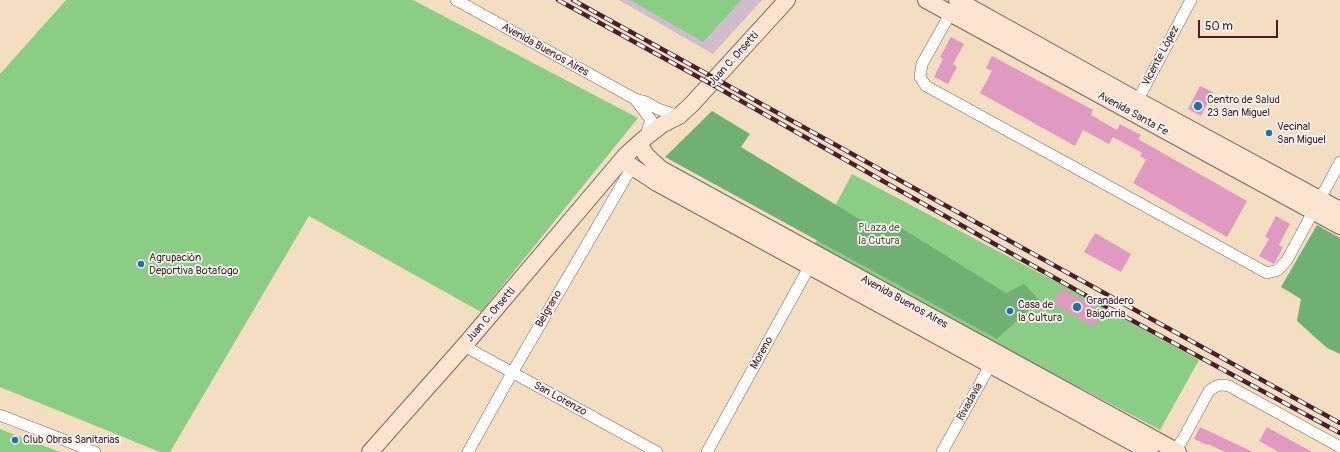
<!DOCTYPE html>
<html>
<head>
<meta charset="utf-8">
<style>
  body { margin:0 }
  #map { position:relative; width:1340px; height:452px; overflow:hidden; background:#f3dec1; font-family:Pangolin,sans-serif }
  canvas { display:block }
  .scale { position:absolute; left:1198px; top:20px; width:80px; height:18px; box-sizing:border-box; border:2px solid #4a1f2b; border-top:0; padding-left:5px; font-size:12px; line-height:14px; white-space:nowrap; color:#4a1f2b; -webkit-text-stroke:3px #f6f6f2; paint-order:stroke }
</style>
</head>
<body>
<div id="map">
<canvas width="1340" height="452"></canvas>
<div class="scale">50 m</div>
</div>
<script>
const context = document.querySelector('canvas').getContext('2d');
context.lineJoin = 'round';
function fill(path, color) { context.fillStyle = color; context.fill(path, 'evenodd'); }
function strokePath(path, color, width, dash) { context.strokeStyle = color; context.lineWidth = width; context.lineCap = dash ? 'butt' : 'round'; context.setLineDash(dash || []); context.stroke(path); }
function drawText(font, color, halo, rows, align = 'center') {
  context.font = font + ' Pangolin,sans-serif'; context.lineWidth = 3.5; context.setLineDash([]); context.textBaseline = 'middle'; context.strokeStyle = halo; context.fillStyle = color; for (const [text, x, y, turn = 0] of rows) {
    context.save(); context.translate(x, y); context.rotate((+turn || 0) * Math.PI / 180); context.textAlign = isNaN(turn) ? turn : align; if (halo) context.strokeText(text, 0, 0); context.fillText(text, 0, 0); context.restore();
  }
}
fill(new Path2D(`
  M619 0H762L713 54Z`), '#cfbdce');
fill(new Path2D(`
  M66 0H413L638 118 481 312 309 216 170 452H160L0 387V74Z
  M630 0H741L703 42Z
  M852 174 1064 286 1199 360 1160 430 813 247Z
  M0 429 60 452H0Z`), '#8bcd85');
fill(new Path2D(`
  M712 111 750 134 741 147 879 231 898 226 1006 293 1024 284 1039 300 997 339 665 157Z
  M1317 225 1340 238V354L1327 348 1297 321 1301 299 1281 287Z`), '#70b072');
fill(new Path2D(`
  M951 37 964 44 953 64 957 67 948 84 934 77 943 59 940 57Z
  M992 56 1093 110 1091 115 1117 130 1120 124 1141 135 1138 139 1247 201 1227 237 1133 183 1146 160 1140 156 1142 153 1113 137 1109 144 1083 130 1075 146 980 93 992 71 986 68Z
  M1200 86 1213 92 1201 116 1188 109Z
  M1276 216 1290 224 1279 245 1283 247 1274 264 1259 256 1269 239 1265 237Z
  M1095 233 1131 254 1121 272 1084 252Z
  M1061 289 1103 311 1094 327 1053 304Z
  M1200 427 1213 433 1253 452H1225L1208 444 1207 445 1194 439Z
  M1267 427 1312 452H1279L1259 441Z`), '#e09ac2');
const street = new Path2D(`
  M456 0 635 99 646 102 658 109 679 116
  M954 7 922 64 920 77 926 86 1267 273 1278 270 1287 260 1340 162
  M635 99 651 120 645 138
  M1135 105 1191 0
  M464 346 657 452
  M0 415 95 452
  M468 452 512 373 632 167
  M707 452 813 260
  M942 452 993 360
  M1174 452 1183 439 1209 391C1216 385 1220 384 1229 386L1340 447`);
const secondary = new Path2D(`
  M926 0 1340 226
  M957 0 1137 100 1340 210
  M635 147H641L646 155 661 169 1178 452
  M626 155V160L628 164 657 183 1150 452
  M370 452 464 346 626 155 645 138 663 124 679 116 692 104 787 0`);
strokePath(street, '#856260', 12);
strokePath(secondary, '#856260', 18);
strokePath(street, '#fff', 11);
strokePath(secondary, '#fde4d1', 16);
const rail = new Path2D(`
  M558 0 711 84 1085 295 1340 433
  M573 0 1340 423`);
strokePath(rail, '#4a1f2b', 4.5);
strokePath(rail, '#f6f6f2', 3, [9]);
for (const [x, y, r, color] of [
  [1198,106,5,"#1f6fb2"],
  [1269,133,4,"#1f6fb2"],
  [141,264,4,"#1f6fb2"],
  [1077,307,5,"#1f6fb2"],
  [1010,311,4,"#1f6fb2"],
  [15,440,4,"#1f6fb2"]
]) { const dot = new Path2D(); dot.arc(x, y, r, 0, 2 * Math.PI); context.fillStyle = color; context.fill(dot); strokePath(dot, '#f6f6f2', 1.5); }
drawText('11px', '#4a1f2b', '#f6f6f2', [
  ["Avenida Buenos Aires",545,50,29],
  ["Vicente López",1161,56,-62],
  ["Juan C. Orsetti",734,59,-48],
  ["Avenida Santa Fe",1133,114,29],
  ["Avenida Buenos Aires",904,302,29],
  ["Belgrano",549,309,-60],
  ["Juan C. Orsetti",491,315,-49],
  ["Moreno",762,353,-61],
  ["San Lorenzo",560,399,29],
  ["Rivadavia",970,402,-61]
]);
drawText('11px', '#4a1f2b', '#f6f6f2', [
  ["Centro de Salud",1207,100],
  ["23 San Miguel",1207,113],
  ["Vecinal",1277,127],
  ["San Miguel",1277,140],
  ["Agrupación",149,258],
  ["Deportiva Botafogo",149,271],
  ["Granadero",1086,301],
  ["Baigorria",1086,314],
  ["Casa de",1018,305],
  ["la Cultura",1018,318],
  ["Club Obras Sanitarias",23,440]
], 'left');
drawText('11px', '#5e5346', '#f6f6f2', [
  ["PLaza de",879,228],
  ["la Cutura",879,241]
]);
</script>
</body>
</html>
